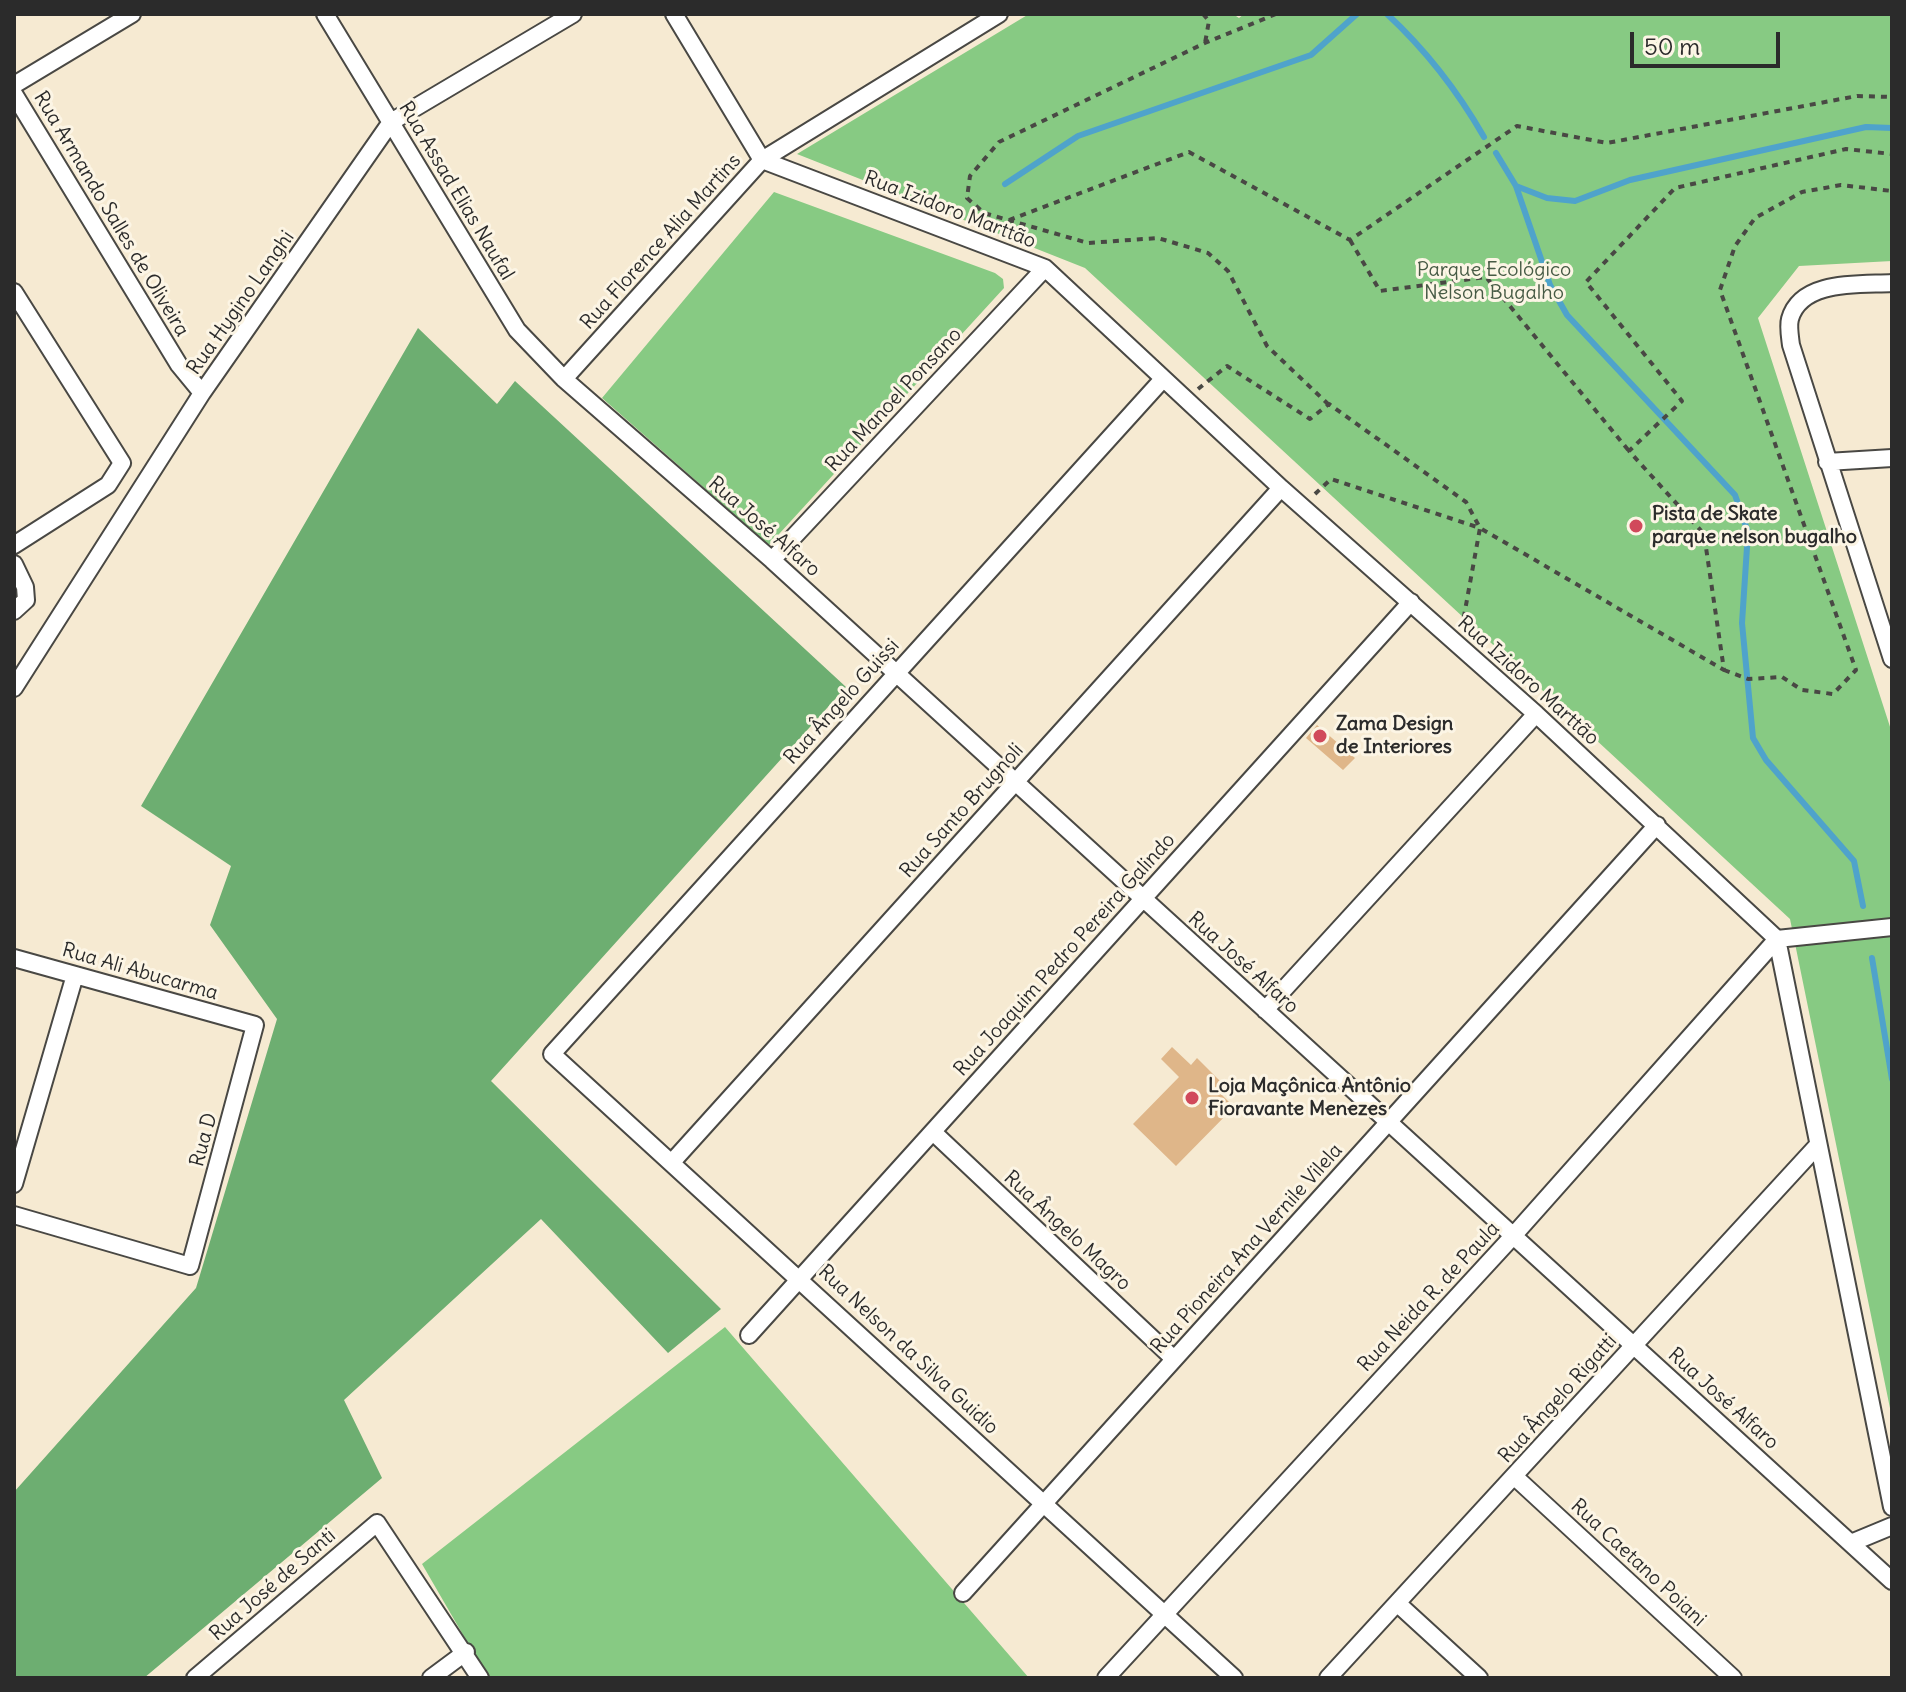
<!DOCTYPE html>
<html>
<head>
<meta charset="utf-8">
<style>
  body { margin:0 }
  #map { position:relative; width:1906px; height:1692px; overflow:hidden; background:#f6ead2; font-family:Delius,sans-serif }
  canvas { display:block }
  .frame { position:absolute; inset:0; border:16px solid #2b2b2b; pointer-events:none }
  .scale { position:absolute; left:1630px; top:32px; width:150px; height:36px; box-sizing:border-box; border:4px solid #2b2b2b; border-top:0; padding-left:10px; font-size:24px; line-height:28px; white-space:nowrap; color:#2b2b2b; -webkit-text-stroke:6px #fcf5e5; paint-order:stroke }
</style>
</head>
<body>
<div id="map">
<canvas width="1906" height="1692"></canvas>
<div class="frame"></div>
<div class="scale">50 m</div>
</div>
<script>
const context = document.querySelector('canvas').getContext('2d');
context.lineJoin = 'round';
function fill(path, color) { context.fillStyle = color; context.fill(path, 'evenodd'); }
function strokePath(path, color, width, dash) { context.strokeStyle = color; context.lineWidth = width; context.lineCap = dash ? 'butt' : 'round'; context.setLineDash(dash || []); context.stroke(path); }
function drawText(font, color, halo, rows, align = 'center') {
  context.font = font + ' Delius,sans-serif'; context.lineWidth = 6; context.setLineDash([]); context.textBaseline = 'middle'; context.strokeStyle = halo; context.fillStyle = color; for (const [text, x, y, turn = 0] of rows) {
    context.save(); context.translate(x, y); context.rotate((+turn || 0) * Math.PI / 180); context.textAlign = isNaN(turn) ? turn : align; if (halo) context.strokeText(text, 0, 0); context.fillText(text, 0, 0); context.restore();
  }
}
fill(new Path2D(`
  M1029 14H1233L1239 18 1244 14H1892V261L1799 266 1758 318 1892 733V1418L1790 919 1085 268 797 154Z
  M774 192 995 273 1003 279 1004 288 769 545 602 398Z
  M725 1327 1029 1678H488L422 1564Z`), '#87ca83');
fill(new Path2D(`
  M418 328 497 404 515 381 846 687 491 1081 721 1309 668 1353 541 1219 344 1400 382 1478 144 1678H14V1492L196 1288 277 1019 210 925 231 866 141 806Z`), '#6dae71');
strokePath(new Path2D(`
  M1387 14C1427 51 1457 90 1484 137
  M1496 153 1516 186 1550 285 1567 315 1735 495 1748 532 1742 623 1753 738 1766 760 1854 861 1863 906
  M1005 184 1078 136 1311 55 1357 14
  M1516 186 1547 198 1575 201 1630 180 1866 127 1892 128
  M1872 958 1892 1079`), '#4fa3cb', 6);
fill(new Path2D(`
  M1317 725 1355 758 1343 770 1306 738Z
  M1172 1047 1191 1065 1197 1058 1222 1083 1216 1089 1234 1107 1176 1166 1133 1124 1179 1077 1161 1059Z`), '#dfb689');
const street = new Path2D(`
  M325 14 517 330 564 379 772 560 1892 1581
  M674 14 762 160 1045 268 1281 488 1536 714 1777 939 1892 1507
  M14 85 132 14
  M14 94 179 365 202 393
  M1892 283C1861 285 1801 279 1790 319 1788 326 1790 337 1791 345L1892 659
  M14 292 122 463 108 485 14 545
  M564 379 762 160 999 14
  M1163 379 552 1054 1234 1678
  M1827 462 1892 458
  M772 560 1045 268
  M14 564 25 587 26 600 14 611
  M14 688 202 393 391 122 573 14
  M1777 939 1892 927
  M14 958 255 1025 190 1266 14 1215
  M1265 1010 1536 714
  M933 1132 1174 1359
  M673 1161 1281 488
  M14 1184 75 975
  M749 1335 1411 602
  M1515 1477 1733 1678
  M1851 1543 1892 1526
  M963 1593 1657 825
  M1397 1603 1479 1678
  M195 1678 377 1523 480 1678
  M431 1678 466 1652
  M1106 1678 1513 1236 1777 939
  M1328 1678 1817 1146`);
strokePath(street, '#494844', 20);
strokePath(new Path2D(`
  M1109 14H1120
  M1203 14 1209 21 1205 43
  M1276 14 1205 43 999 142 970 176 967 198 984 213 1088 243 1158 238 1208 253 1228 271 1267 346 1328 404
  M1009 220 1189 152 1350 240 1517 126 1607 143 1857 96 1892 97
  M1350 240 1380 291 1486 277 1629 451
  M1198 389 1227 366 1310 419 1329 404 1466 502 1480 528 1724 670 1704 534 1629 451 1682 401 1586 282 1675 188 1846 149 1892 154
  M1315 494 1331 479 1480 528 1462 627
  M1724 670 1748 679 1782 677 1802 690 1833 694 1856 670 1720 290 1735 246 1755 218 1802 192 1841 185 1892 191`), '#494844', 4, [6, 6]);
strokePath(street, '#fff', 16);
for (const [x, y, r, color] of [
  [1636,526,8,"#d1495b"],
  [1320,736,8,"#d1495b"],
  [1192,1098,8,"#d1495b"]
]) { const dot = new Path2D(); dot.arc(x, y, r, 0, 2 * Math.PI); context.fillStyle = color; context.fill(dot); strokePath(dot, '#fcf5e5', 3); }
drawText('20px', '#2b2b2b', '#fcf5e5', [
  ["Rua Assad Elias Naufal",456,191,59],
  ["Rua Izidoro Marttão",950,210,21],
  ["Rua Armando Salles de Oliveira",111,214,59],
  ["Rua Florence Alia Martins",661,242,-48],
  ["Rua Hygino Langhi",241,303,-55],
  ["Rua Manoel Ponsano",894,400,-47],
  ["Rua José Alfaro",764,527,41],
  ["Rua Izidoro Marttão",1528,681,42],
  ["Rua Ângelo Guissi",842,702,-48],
  ["Rua Santo Brugnoli",962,811,-48],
  ["Rua Joaquim Pedro Pereira Galindo",1065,955,-48],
  ["Rua José Alfaro",1243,963,42],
  ["Rua Ali Abucarma",140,972,16],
  ["Rua D",204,1140,-75],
  ["Rua Ângelo Magro",1067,1231,43],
  ["Rua Pioneira Ana Vernile Vilela",1247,1249,-48],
  ["Rua Neida R. de Paula",1429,1297,-47],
  ["Rua Nelson da Silva Guidio",908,1350,43],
  ["Rua Ângelo Rigatti",1558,1399,-48],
  ["Rua José Alfaro",1723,1399,42],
  ["Rua Caetano Poiani",1638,1563,43],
  ["Rua José de Santi",273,1585,-41]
]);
drawText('20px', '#475b45', '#fcf5e5', [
  ["Parque Ecológico",1494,270],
  ["Nelson Bugalho",1494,293]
]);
drawText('bold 20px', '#2b2b2b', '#fcf5e5', [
  ["Pista de Skate",1652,514],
  ["parque nelson bugalho",1652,537],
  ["Zama Design",1336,724],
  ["de Interiores",1336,747],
  ["Loja Maçônica Antônio",1208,1086],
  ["Fioravante Menezes",1208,1109]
], 'left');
</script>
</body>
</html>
